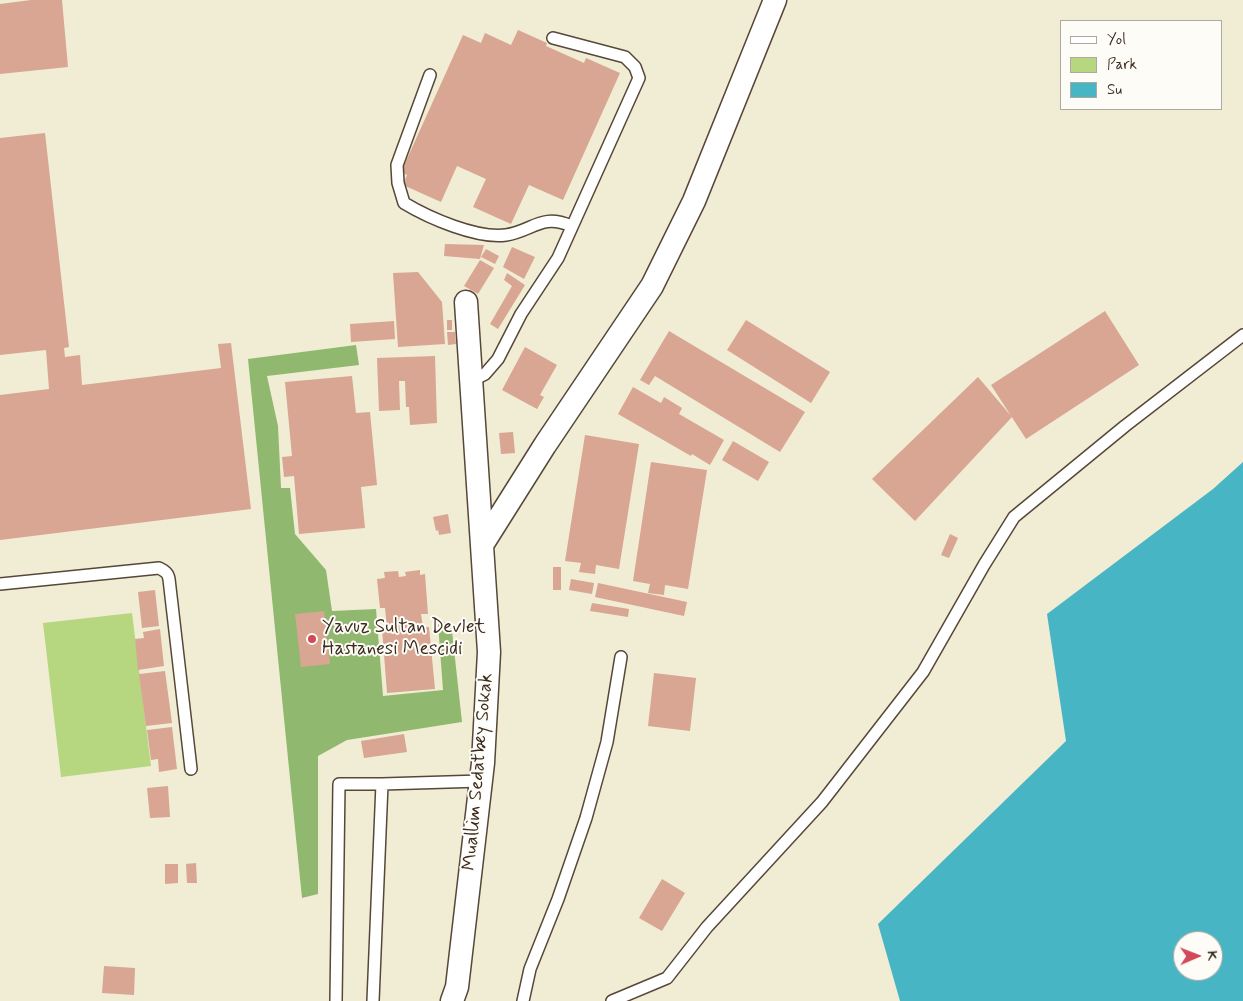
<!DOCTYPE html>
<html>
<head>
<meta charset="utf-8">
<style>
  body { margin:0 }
  #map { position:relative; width:1243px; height:1001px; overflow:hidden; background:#f1ecd4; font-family:Mynerve,sans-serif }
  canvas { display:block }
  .legend { position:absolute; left:1060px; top:20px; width:162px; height:90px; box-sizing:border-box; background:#fdfcf7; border:1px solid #afa8a0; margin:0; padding:6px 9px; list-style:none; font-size:15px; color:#3b2a1e }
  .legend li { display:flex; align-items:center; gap:10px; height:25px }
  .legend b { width:25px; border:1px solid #afa8a0 }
  .north { position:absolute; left:1173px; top:931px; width:50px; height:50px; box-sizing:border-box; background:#fdfcf7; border:1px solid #afa8a0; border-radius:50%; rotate:89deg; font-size:14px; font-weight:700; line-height:20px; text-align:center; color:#3b2a1e }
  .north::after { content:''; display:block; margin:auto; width:18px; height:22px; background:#d1495b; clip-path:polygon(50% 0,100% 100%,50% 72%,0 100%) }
</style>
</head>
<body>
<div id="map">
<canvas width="1243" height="1001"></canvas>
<ul class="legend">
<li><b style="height:6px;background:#fff"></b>Yol</li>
<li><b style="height:14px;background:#b6d77f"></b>Park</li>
<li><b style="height:14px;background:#48b5c4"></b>Su</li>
</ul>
<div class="north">K</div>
</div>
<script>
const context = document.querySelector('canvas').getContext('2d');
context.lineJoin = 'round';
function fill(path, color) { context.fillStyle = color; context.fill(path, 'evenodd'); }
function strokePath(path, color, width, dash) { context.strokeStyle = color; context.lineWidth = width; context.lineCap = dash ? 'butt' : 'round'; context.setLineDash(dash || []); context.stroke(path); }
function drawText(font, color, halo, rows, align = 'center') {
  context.font = font + ' Mynerve,sans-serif'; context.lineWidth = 4; context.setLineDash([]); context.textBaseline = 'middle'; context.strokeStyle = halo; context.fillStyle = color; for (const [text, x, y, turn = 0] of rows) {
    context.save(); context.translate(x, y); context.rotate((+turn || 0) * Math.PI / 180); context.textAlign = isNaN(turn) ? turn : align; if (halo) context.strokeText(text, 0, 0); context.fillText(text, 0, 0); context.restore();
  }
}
fill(new Path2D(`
  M132 613 151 766 61 777 43 623Z`), '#b6d77f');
fill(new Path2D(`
  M356 345 359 365 267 376 278 426 281 488H290L295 534 326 570 332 611 376 609 383 696 443 690 438 623 451 622 462 722 347 740 318 756V894L302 898 248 359Z`), '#90b86e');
fill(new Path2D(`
  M1243 462V1001H900L878 924 1066 741 1047 614 1213 489ZM1183 941H1213V971H1183Z`), '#48b5c4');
fill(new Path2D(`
  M31 0H62L68 67 0 74V4Z
  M518 30 547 43 546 46 584 63 586 58 620 73 563 200 529 185 511 224 473 207 486 179 457 166 441 202 403 185 407 175 401 172 463 35 481 43 485 33 511 45Z
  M45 133 69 347 64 348 65 357 80 355 82 385 221 368 218 344 231 343 251 509 0 540V395L49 389 46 350 0 355V138Z
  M445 244 484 245 480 259 444 256Z
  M512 247 535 257 524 279 503 267Z
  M486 249 499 256 495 264 481 257Z
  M480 260 494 268 478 294 464 286Z
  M418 272 442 302 445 344 398 347 393 273Z
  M507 273 525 285 498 329 490 324 512 286 504 280Z
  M1105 311 1139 365 1026 439 991 385Z
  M447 320H452V330H447Z
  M746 320 830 372 811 403 727 350Z
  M394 321 395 339 351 342 350 324Z
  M669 331 805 412 780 452 655 376 649 385 640 380Z
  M447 332H455L456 344 448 345Z
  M525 347 557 365 540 395 544 397 537 409 502 390Z
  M435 356 437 423 410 425 409 407H406L405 381H399L400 410 379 411 377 358Z
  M352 376 356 413 370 412 377 485 361 487 365 528 299 534 294 476 284 477 282 457 292 456 285 382Z
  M978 377 1012 417 915 521 872 479Z
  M633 387 661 403 664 397 682 408 679 414 724 440 710 465 692 454 691 456 618 414Z
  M513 432 515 453 501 454 499 433Z
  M585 435 639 444 619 569 596 565 595 574 579 572 581 563 565 561Z
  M733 441 769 462 758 481 722 460Z
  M651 462 707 470 688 589 665 585 664 595 648 593 650 584 633 581Z
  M448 514 451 533 439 535 438 530 436 531 433 517Z
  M950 534 958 538 949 558 941 555Z
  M553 567H561V590H553Z
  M420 570V575L425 574 428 614H421L423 627H429L435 689 387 693 382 629 387 628 385 608H380L377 579 385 578 384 572 398 571 399 577 406 576 405 572Z
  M571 579 594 583 592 594 569 590Z
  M598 583 687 602 684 616 595 597Z
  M155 590 159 626 142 628 138 592Z
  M592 603 629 609 628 617 590 611Z
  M324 611 330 664 301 667 295 614Z
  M160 629 164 666 138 670 135 639 144 638 143 632Z
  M165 671 172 723 146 726 139 674Z
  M654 673 696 678 690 731 648 726Z
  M172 727 177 769 159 772 158 759 151 760 147 730Z
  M404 734 407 752 364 758 361 741Z
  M168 786 170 817 150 818 147 788Z
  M196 863 197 883H187L186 864Z
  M165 864H178V883L165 884Z
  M662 879 685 893 662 931 639 918Z
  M104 966 135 968 134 995 102 993Z`), '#d8a692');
const service = new Path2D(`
  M430 75 397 165 398 183 404 203C429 218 477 239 506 235 533 231 541 213 571 226
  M471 377H479L485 374 498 359 521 314 558 258 639 78 635 67 625 57 553 38
  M0 584 159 568C165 571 168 573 169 579L191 769
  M336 1001 339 784H382L481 781
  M373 1001 382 784
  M523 1001 530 969 558 899 586 818 607 742 621 657
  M612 1001 667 978 707 927 822 802 923 672 984 565 1014 517 1125 426 1243 335`);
const minor = new Path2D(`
  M482 545 545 445 652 286 694 201 775 0
  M452 1001 457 987 483 763 489 652 466 302`);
strokePath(service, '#564739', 14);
strokePath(minor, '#564739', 25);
strokePath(service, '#fff', 11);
strokePath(minor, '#fff', 22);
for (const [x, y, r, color] of [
  [312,639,5,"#d1495b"]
]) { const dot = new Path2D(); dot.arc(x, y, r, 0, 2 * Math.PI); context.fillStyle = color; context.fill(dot); strokePath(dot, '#fdfcf7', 2); }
drawText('19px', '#3b2a1e', '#fdfcf7', [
  ["Yavuz Sultan Devlet",322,628],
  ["Hastanesi Mescidi",322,650]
], 'left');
drawText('19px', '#3b2a1e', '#fdfcf7', [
  ["Muallim Sedatbey Sokak",479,772,-85]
]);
</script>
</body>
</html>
